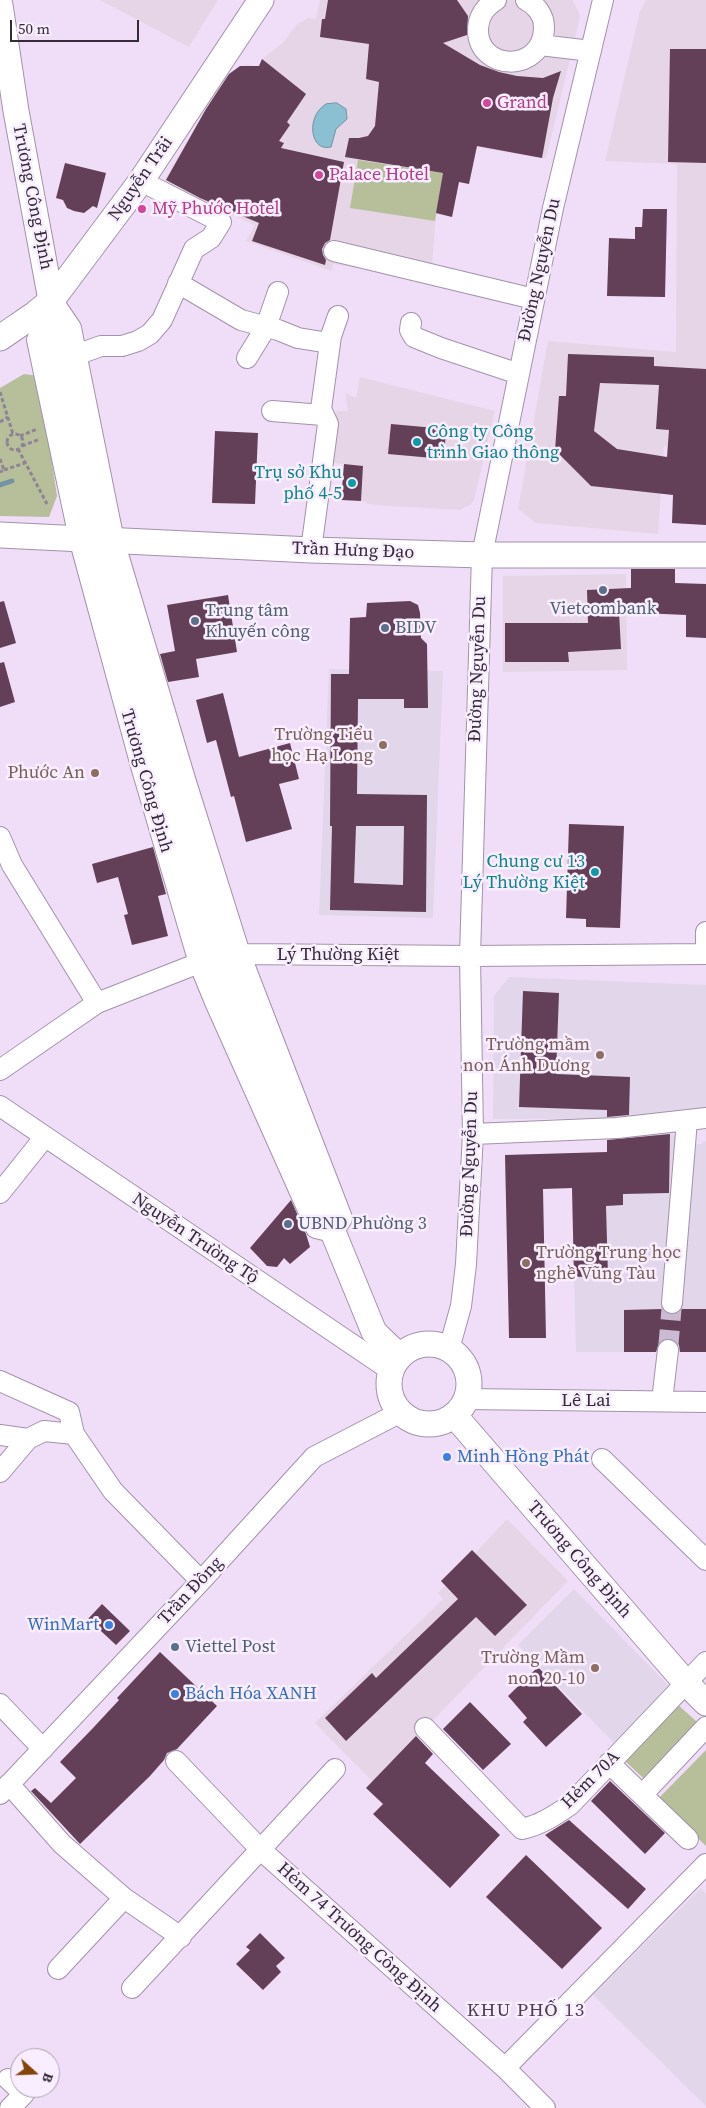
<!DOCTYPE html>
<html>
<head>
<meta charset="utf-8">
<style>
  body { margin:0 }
  #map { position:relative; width:706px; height:2108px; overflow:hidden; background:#f0def9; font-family:"Source Serif 4",serif }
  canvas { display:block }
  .north { position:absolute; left:10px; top:2048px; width:50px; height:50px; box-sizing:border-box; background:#f9eeff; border:1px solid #aaa0af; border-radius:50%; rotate:110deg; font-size:14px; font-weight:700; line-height:20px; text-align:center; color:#332c36 }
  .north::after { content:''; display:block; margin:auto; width:18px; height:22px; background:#844607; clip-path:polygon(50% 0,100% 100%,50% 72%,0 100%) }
  .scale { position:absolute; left:10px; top:20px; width:129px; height:22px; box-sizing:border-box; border:2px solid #332c36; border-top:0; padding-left:6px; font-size:15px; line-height:18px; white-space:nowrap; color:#332c36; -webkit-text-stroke:4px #f9eeff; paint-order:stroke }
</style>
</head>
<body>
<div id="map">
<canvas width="706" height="2108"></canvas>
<div class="north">B</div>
<div class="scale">50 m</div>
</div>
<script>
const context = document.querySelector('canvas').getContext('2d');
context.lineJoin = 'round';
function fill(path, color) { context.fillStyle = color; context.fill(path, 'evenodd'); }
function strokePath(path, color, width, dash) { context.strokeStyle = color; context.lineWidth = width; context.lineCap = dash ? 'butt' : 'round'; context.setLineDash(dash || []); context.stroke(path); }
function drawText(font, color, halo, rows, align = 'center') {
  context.font = font + ' "Source Serif 4",serif'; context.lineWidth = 5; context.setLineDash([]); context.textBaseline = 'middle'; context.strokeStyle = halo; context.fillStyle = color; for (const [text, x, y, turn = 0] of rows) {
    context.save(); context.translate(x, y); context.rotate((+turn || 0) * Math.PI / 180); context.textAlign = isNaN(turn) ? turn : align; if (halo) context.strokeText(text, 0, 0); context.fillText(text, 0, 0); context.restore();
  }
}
fill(new Path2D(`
  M100 0H218L189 47Z
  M320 0H572L578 10 580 17 546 159 477 147 469 184 459 182 452 217 436 214 431 280 333 264 332 271 246 241 255 225 162 185 223 79 240 66 248 65 259 67 262 59 283 43 296 25 308 18 316 19Z
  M646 0H706V449L664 446 658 534 536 523 518 509 548 341 676 352 677 164 605 161 640 11Z
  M360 377 495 411 474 500 470 505 460 510 373 505 361 501 363 466 332 463 336 411H348L345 393 356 398Z
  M626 574 627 670 503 672V576Z
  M507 1519 568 1581 373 1782 315 1723 443 1599 438 1593Z`), '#e6d5e7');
fill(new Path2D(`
  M329 669 443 671 433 918 319 915Z
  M509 977 706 985V1114L663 1118 493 1119 494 996Z
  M670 1133 692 1144H701L706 1141V1352H576L572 1202 609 1200 607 1134Z
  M574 1589 673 1690 617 1746 518 1645Z
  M701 1888 706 1894V2106L593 1995Z`), '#e2d6eb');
fill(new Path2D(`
  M358 160 443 173 435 221 350 208Z
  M24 374 39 376 57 496 49 517 0 516V388Z
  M677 1704 706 1730 656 1790 625 1761Z
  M706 1750V1846L658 1799Z`), '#b6bf99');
const water = new Path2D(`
  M337 103 346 109 347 119 336 129 331 147C315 151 310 132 314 120 316 113 320 108 326 104Z`);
fill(water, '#8ac0d2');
strokePath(water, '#7094a3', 1);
strokePath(new Path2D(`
  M0 485 12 481`), '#7094a3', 5);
fill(new Path2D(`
  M328 0H457L468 16 467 35 443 43 480 65 499 72 517 76 543 78 561 71 553 98 542 158 477 146 469 184 459 182 452 217 436 213 443 173 345 157 349 138H359L368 136 375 126 379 82 366 79 369 44 320 37 322 19H325Z
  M670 49H706V163L668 162Z
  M262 59 306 94 287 122 290 125 279 141 284 143 281 148 344 162 330 240 325 243 322 249 323 255 326 260 325 265 252 241 259 223 200 198 166 180 206 109 229 74 240 66H259Z
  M65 163 106 173 97 208 93 206 84 213 74 211 67 208 63 200 56 198Z
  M643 209H667L665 297 607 296 609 238 635 239V227H642Z
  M568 354 654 357V366L706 369V525L672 523 673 495 591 486 555 450 559 396H566ZM600 383 659 385 656 429 669 430 667 457 617 449 594 431Z
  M391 424 446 429 444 459 388 454Z
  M215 431 258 433 255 504 212 503Z
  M344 464 363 466 361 501 341 500Z
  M631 569H675V583L706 584V638L686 637V615L619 612 621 649 568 652 569 662H505V623H588L587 590 631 588Z
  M228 595 237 652 196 659 199 677 168 682 160 654 175 651 167 605Z
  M4 601 16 643 0 648V602Z
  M410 601 418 605 420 613 421 638 427 644 428 708H404V699H358L357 794 427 795 426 912 330 910 332 826H330L331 674H349L350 618 366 617 367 603ZM356 826H404L403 885 354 883Z
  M4 662 15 702 0 707V663Z
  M223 693 239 757 290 743 299 779 279 784 292 829 246 842 234 796 231 797 216 740 207 743 196 700Z
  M569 824 624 826 620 928 586 927V919L566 918Z
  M153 847 166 894 158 896 168 936 132 945 124 915 128 914 118 877 97 883 92 864Z
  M523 991 559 993 556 1074 630 1077 629 1115 607 1117V1110L519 1107Z
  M670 1134 669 1193 623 1194V1205L606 1206 608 1276 574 1277 572 1188 543 1189 546 1338H509L505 1155 607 1152V1140Z
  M291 1200 306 1234 310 1247 290 1264 284 1258 277 1267 267 1266 250 1248Z
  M662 1309 672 1315 677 1313 682 1309H706V1352H680L679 1345 675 1340 669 1338 659 1343 656 1352H624V1310Z
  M472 1550 527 1605 495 1636 476 1617 346 1741 325 1718 372 1673 376 1678 458 1599 441 1581Z
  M102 1604 130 1631 116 1645 88 1619Z
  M160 1652 217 1706 177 1749 167 1753 164 1760 150 1776 80 1844 31 1791 35 1788 51 1803 76 1778 60 1762 93 1728 119 1700 117 1698Z
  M538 1667 582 1714 546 1747 523 1722 527 1718 508 1696Z
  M470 1702 511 1744 483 1770 443 1729Z
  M416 1736 433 1754 425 1763 500 1835 450 1888 373 1814 383 1804 366 1788Z
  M610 1781 665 1833 645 1854 591 1801Z
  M569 1820 646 1889 628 1909 545 1835Z
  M526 1855 602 1928 562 1969 486 1897Z
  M260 1933 285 1958 276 1966 281 1972 263 1990 236 1964 250 1950 246 1947Z`), '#633f58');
strokePath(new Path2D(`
  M668 1350 672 1303`), '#cabad2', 20, [20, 10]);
const minor = new Path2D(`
  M496 0C485 7 479 15 478 28 476 72 544 74 544 27 544 15 536 5 526 0
  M540 45 591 51
  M334 251 534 299
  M178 283 241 320 278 330 298 338 329 343
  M52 300 71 328 114 541 185 779 240 954 342 1218 333 1232 316 1228 215 1002 199 963 141 766 79 538 37 340Z
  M411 323 410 330 414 337 441 348 519 374
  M76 355 101 346H122L138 341 150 334 162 320 194 249 211 238 221 222 141 181
  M247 358 266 327 278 292
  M272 411 323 415
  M311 550 328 424 321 409 331 336 338 316
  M0 837 12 865 97 1003
  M706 954V932
  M0 1070 97 1003 199 963 218 957 240 954 470 956 706 954
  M0 1106 390 1370
  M473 1134 617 1128 706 1118
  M0 1193 44 1138
  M672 1303 687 1120
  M449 1349 461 1306 466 1264 473 1134 470 956 482 555 553 208 603 0
  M0 1381 69 1412 74 1434 113 1491 201 1581
  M466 1399 706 1402
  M662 1401 668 1350
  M0 1435 28 1439
  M602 1459 706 1560
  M0 1472 28 1439 44 1431 74 1434
  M0 1704 43 1749
  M425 1728 522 1829C540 1825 554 1816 570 1805L706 1662
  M176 1761 261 1850 505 2068 545 2108
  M609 1763 688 1839
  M9 1784 62 1844 124 1898 181 1937
  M0 1794 201 1581 314 1457 399 1413
  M643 1794 706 1727
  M58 1969 124 1898
  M132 1988 335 1769
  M505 2068 706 1864
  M8 2079 24 2094 10 2108`);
const major = new Path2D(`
  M0 5 16 111 95 538 166 787 218 957 279 1114 333 1232 374 1332 399 1356
  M0 338 35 314 52 300 141 181 261 0
  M0 535 311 550 482 555H706
  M389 1384a40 40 0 1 1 80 0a40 40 0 1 1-80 0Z
  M454 1415 686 1683 706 1703`);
strokePath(minor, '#a392ac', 22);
strokePath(major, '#a392ac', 27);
strokePath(new Path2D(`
  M0 392 13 434
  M0 422 8 417
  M7 442a8 8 0 1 1 16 0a8 8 0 1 1-16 0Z
  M20 436 37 429
  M22 446 40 439
  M18 449 47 504
  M0 459 4 470 0 472
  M4 470 25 463`), '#8f8395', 3, [4, 2.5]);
strokePath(minor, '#fff', 20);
strokePath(major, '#fff', 25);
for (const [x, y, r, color] of [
  [487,103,5,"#d1479c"],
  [319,175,5,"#d1479c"],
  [142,209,5,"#d1479c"],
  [417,442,5,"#0f9aa8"],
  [352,483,5,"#0f9aa8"],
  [603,590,5,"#5c6f8a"],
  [195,621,5,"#5c6f8a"],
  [385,628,5,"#5c6f8a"],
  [383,745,5,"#8d6e63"],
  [95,773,5,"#8d6e63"],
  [595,872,5,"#0f9aa8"],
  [600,1055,5,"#8d6e63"],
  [288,1224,5,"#5c6f8a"],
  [526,1263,5,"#8d6e63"],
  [447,1457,5,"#3f7fe0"],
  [109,1625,5,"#3f7fe0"],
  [175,1647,5,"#5c6f8a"],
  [595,1668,5,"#8d6e63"],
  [175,1694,5,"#3f7fe0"]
]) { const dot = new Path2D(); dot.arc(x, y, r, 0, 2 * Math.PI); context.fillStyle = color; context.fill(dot); strokePath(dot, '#f9eeff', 2); }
drawText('18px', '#b23c85', '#f9eeff', [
  ["Grand",497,103],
  ["Palace Hotel",329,175],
  ["Mỹ Phước Hotel",152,209]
], 'left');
drawText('18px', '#332c36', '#f9eeff', [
  ["Nguyễn Trãi",141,179,-55],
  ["Trương Công Định",32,197,79],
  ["Đường Nguyễn Du",540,270,-78],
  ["Trần Hưng Đạo",353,551,2],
  ["Đường Nguyễn Du",478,669,-88],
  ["Trương Công Định",146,781,74],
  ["Lý Thường Kiệt",338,955],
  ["Đường Nguyễn Du",470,1164,-88],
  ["Nguyễn Trường Tộ",195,1239,34],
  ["Lê Lai",586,1401],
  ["Trương Công Định",579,1560,49],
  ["Trần Đồng",191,1591,-47],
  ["Hẻm 70A",591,1780,-45],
  ["Hẻm 74 Trương Công Định",359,1938,42]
]);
drawText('18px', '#0d838f', '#f9eeff', [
  ["Công ty Công",427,432,"left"],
  ["trình Giao thông",427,453,"left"],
  ["Trụ sở Khu",342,473],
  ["phố 4-5",342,494],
  ["Chung cư 13",585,862],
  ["Lý Thường Kiệt",585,883]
], 'right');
drawText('18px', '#4e5e75', '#f9eeff', [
  ["Vietcombank",603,609,"center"],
  ["Trung tâm",205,611],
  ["Khuyến công",205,632],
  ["BIDV",395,628],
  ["UBND Phường 3",298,1224],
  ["Viettel Post",185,1647]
], 'left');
drawText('18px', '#785e54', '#f9eeff', [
  ["Trường Tiểu",373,735],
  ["học Hạ Long",373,756],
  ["Phước An",85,773],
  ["Trường mầm",590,1045],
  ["non Ánh Dương",590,1066],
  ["Trường Trung học",536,1253,"left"],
  ["nghề Vũng Tàu",536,1274,"left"],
  ["Trường Mầm",585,1658],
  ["non 20-10",585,1679]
], 'right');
drawText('18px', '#366cbe', '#f9eeff', [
  ["Minh Hồng Phát",457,1457],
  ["WinMart",99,1625,"right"],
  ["Bách Hóa XANH",185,1694]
], 'left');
context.letterSpacing = '1px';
drawText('19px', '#4c3d53', '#f9eeff', [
  ["KHU PHỐ 13",526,2011]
]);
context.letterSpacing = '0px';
</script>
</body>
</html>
